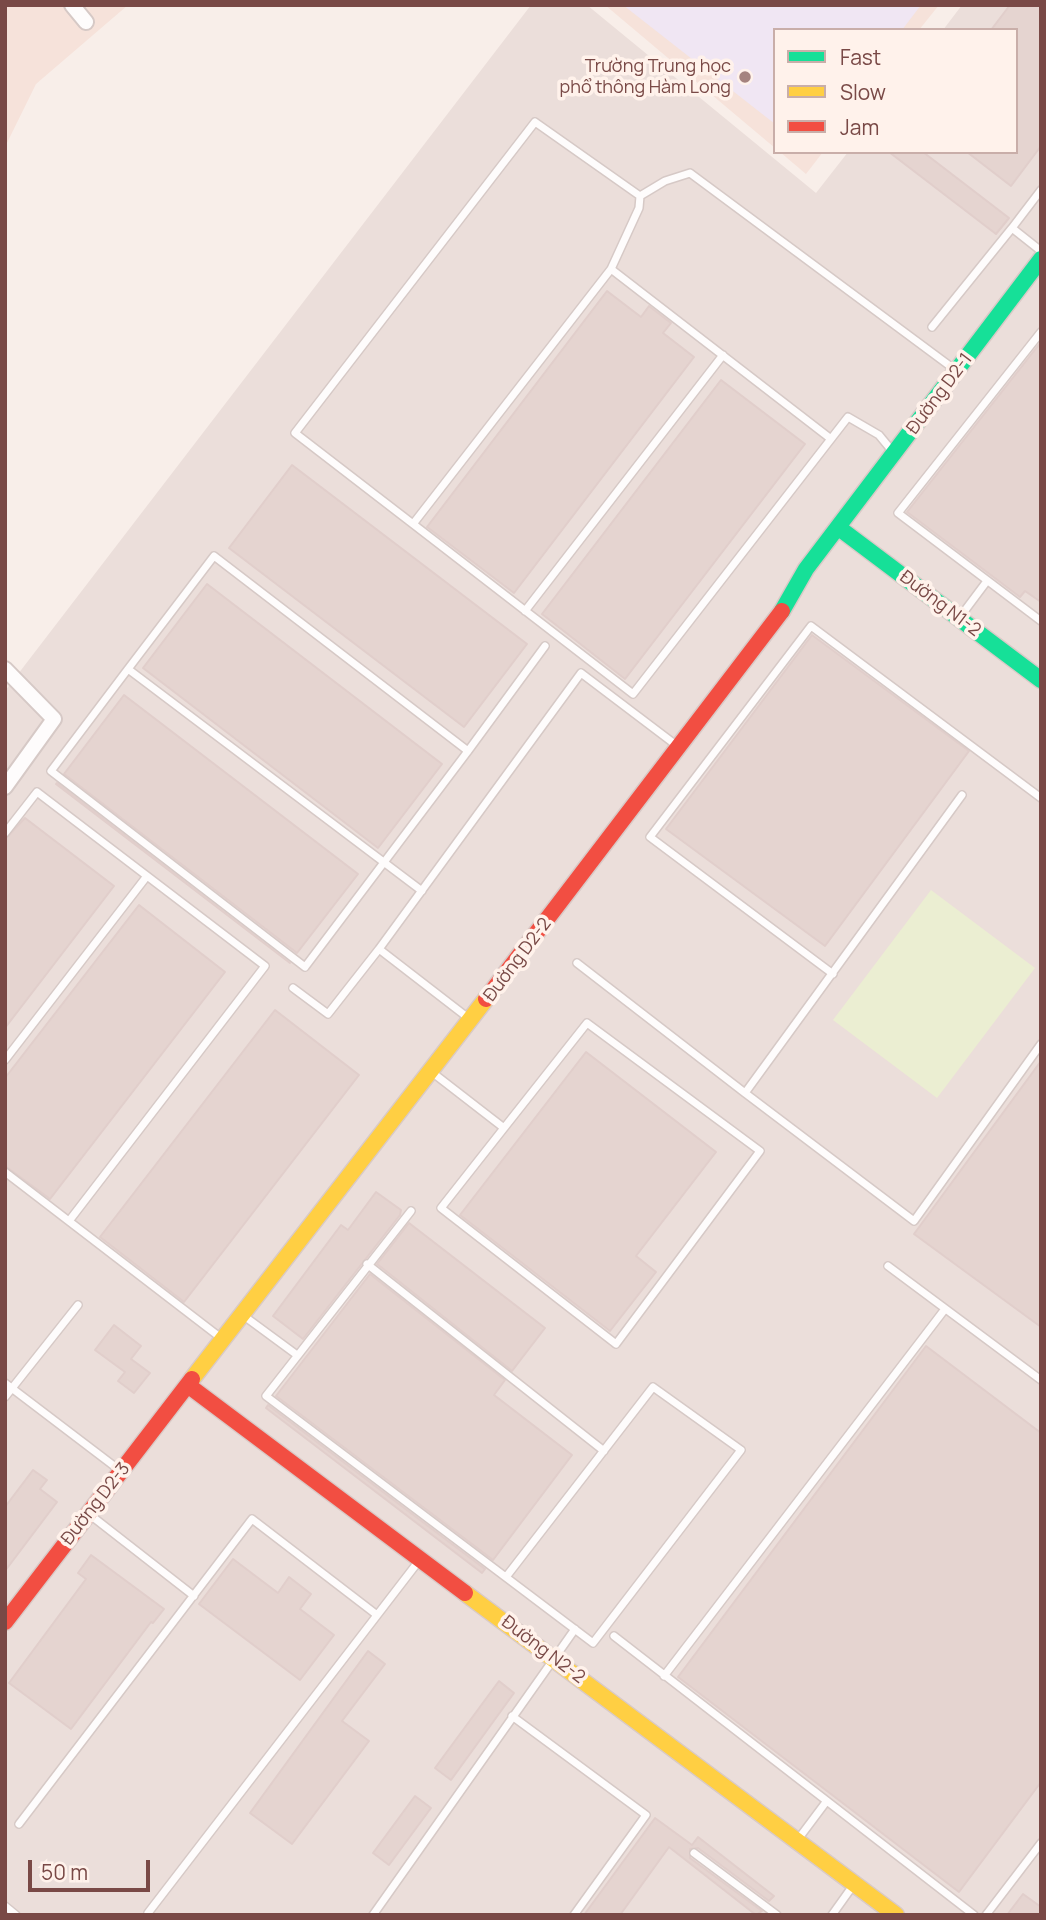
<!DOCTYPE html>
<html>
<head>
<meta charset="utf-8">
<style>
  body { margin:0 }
  #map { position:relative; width:1046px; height:1920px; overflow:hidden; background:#f8eee9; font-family:Manrope,sans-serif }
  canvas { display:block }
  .frame { position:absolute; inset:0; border:7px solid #794946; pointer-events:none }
  .legend { position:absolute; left:773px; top:28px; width:245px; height:126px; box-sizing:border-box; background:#fff2eb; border:2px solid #c9aea9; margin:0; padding:9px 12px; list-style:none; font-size:21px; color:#794946 }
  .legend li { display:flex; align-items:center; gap:14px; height:35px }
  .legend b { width:35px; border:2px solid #c9aea9 }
  .scale { position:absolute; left:28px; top:1860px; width:122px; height:32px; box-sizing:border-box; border:4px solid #794946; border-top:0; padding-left:9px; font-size:21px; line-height:24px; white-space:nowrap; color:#794946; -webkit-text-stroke:5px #fff2eb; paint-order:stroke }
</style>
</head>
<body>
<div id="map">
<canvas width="1046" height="1920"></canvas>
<div class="frame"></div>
<ul class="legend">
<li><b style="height:9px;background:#16e098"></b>Fast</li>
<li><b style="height:9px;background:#ffcf43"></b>Slow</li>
<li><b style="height:9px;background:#f24e42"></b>Jam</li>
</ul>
<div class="scale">50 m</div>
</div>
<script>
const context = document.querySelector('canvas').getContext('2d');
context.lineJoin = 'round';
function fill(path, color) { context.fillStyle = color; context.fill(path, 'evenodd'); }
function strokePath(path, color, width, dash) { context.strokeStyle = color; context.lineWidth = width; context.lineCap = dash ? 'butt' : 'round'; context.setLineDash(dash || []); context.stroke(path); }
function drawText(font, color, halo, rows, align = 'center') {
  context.font = font + ' Manrope,sans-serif'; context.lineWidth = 7; context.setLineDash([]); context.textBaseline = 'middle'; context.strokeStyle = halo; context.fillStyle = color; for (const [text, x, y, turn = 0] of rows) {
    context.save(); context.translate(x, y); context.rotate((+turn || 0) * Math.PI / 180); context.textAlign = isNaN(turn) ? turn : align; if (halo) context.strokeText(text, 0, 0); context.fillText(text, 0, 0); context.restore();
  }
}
fill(new Path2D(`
  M5 5H128L36 84 5 147Z
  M605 5H939L919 30H775V148Z
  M780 152H823L806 174Z`), '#f6e2da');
fill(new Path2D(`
  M531 5H587L816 193 848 152H1016V30H943L962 5H1041V1915H5V691Z`), '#ebdeda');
fill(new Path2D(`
  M623 5H921L902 30H775V124Z`), '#f0e6f3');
fill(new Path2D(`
  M931 890 1035 968 937 1098 833 1020Z`), '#ebeed2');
const building = new Path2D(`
  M1010 5H1041V146L1011 186 967 152H1016V30H991Z
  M889 152H923L1009 218 996 234Z
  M607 291 641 317 649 306 671 323 663 333 694 357 514 593 427 527Z
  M1041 342V602L1025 591 1020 597 907 512Z
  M721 380 805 444 625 679 542 614Z
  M292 465 527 644 464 727 229 548Z
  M207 584 442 764 378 848 143 668Z
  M812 635 969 751 825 946 666 829Z
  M124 695 358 874 297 953 64 774Z
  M57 783 290 963 56 784Z
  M25 818 114 886 5 1028V839Z
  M139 905 225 972 50 1199 5 1166V1078Z
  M275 1010 359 1075 184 1302 100 1237Z
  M586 1052 716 1152 636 1256 656 1272 610 1331 460 1215Z
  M1041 1061V1327L914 1234Z
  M376 1192 401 1210 400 1215 303 1339 273 1316 341 1225 348 1230Z
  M409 1223 545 1328 512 1371 377 1264Z
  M370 1274 505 1380 494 1395 572 1455 493 1560 276 1396Z
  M114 1325 141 1346 131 1359 150 1373 134 1393 118 1381 125 1372 95 1350Z
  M926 1346 1041 1433V1782L959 1892 678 1677Z
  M268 1405 485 1569 482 1573 266 1408Z
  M33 1470 47 1480 40 1489 57 1502 5 1571V1507Z
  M91 1555 164 1609 153 1623 151 1622 71 1729 9 1683 86 1579 78 1573Z
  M233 1559 278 1593 289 1577 311 1594 300 1609 334 1635 300 1680 199 1604Z
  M368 1651 385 1664 342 1721 369 1741 292 1844 250 1813Z
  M499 1681 514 1693 451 1780 435 1768Z
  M415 1796 431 1808 389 1865 373 1853Z
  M655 1818 692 1845 698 1837 774 1896 769 1901 698 1848 690 1849V1858L762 1911 756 1915 669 1847 620 1915H584Z
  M1023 1894 1041 1907V1915H1007Z`);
fill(building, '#e5d4d0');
strokePath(building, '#e1cecb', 2);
const lane = new Path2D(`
  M640 196 665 181 690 173 954 369
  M1012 228 1041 190
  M932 327 1012 228 1041 251
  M1041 332 898 513 1041 621
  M831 439 611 269 413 524 633 694 848 417 879 435 893 452
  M413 524 295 433 535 122 640 196 639 208 611 269
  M525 611 723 355
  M960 617 987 581
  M128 669 51 771 305 967 468 751
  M962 795 745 1093 914 1221 1041 1044
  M5 833 37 792 265 966 69 1221
  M422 891 128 669 214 556 468 751 545 646
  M577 963 745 1093
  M833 974 650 837 811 626 1041 798
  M293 988 328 1014 379 949
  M467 1017 379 949 581 673 676 745
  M5 1060 147 876
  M433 1073 504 1128 441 1208 616 1344 760 1151 587 1023 504 1128
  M5 1172 221 1338
  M411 1211 266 1396 593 1643 741 1450 653 1387 506 1577
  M367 1264 604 1451
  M888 1266 1041 1380
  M244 1316 297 1355
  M5 1383 118 1469
  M5 1397 78 1305
  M89 1514 194 1596
  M614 1636 974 1915
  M664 1676 945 1309
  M512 1716 646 1815 574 1915
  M19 1824 252 1519 377 1615
  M799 1838 826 1802
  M694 1853 777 1915
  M5 1906 16 1915
  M148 1913 418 1562
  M373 1915 575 1629
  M832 1915 852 1887
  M986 1915 1041 1843`);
const street = new Path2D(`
  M72 5 86 22
  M5 669 54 719 5 787`);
const fast = new Path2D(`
  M839 528 1041 680
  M782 611 806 569 1041 259`);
const slow = new Path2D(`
  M192 1379 486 999
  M465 1593 896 1915`);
const jam = new Path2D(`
  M486 999 782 611
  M189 1386 465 1593
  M5 1622 192 1379`);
strokePath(lane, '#d6c9c6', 10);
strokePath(street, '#d6c9c6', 18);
strokePath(fast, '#d9cac7', 19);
strokePath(slow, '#d9cac7', 19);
strokePath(jam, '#d9cac7', 19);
strokePath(lane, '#fefcfc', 7);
strokePath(street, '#fefcfc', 14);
strokePath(fast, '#16e098', 16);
strokePath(slow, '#ffcf43', 16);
strokePath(jam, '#f24e42', 16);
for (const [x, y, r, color] of [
  [745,77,7,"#a5837f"]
]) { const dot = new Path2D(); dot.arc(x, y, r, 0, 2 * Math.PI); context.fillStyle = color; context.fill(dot); strokePath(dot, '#fff2eb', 2.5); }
drawText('18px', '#794946', '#fff2eb', [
  ["Trường Trung học",731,67],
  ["phổ thông Hàm Long",731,88]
], 'right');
drawText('18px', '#794946', '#fff2eb', [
  ["Đường D2-1",940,394,-53],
  ["Đường N1-2",940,604,37],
  ["Đường D2-2",518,960,-53],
  ["Đường D2-3",96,1504,-52],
  ["Đường N2-2",543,1650,37]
]);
</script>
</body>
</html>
